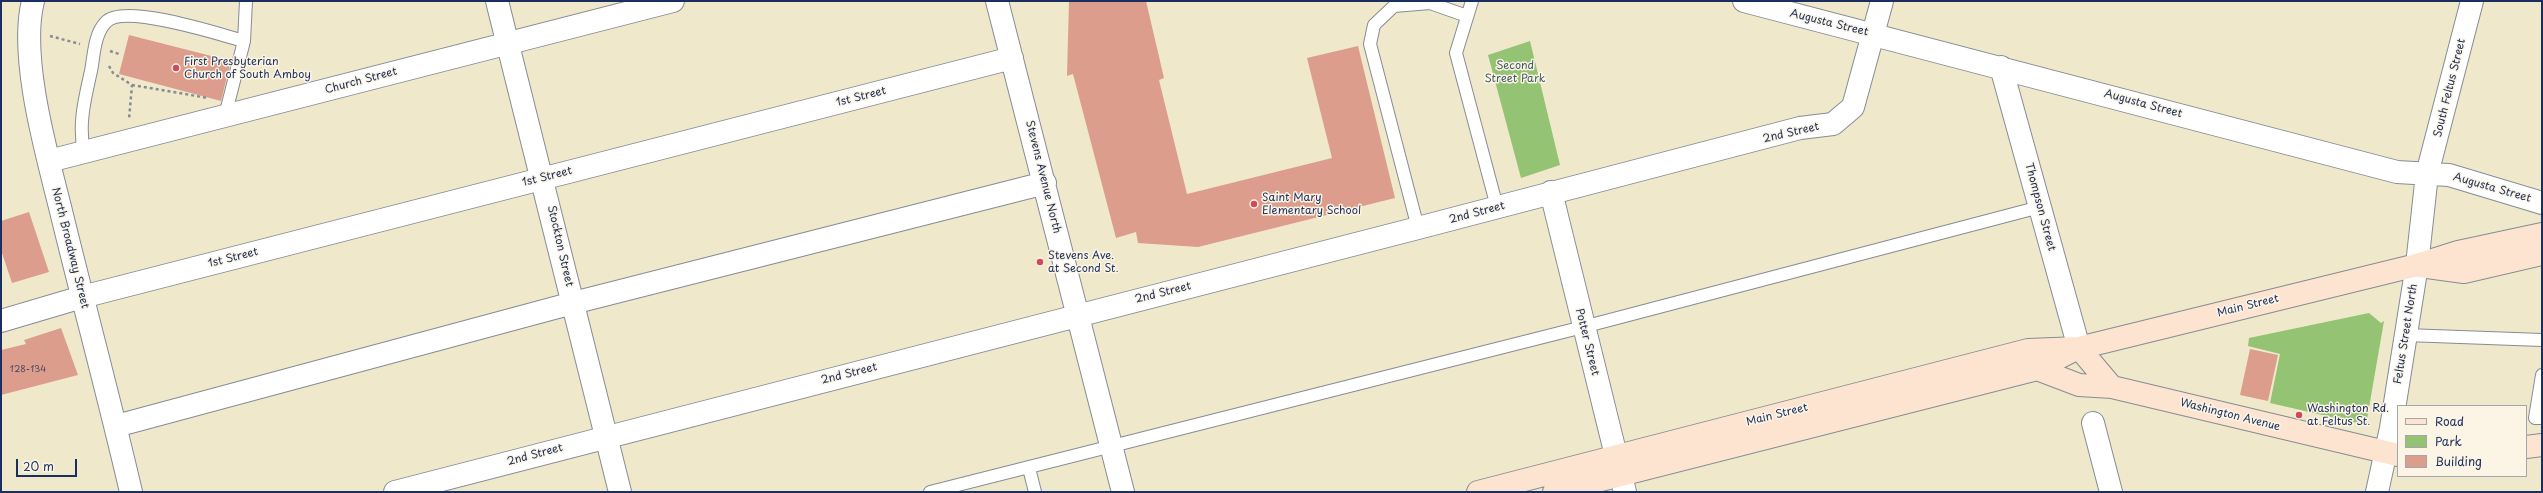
<!DOCTYPE html>
<html>
<head>
<meta charset="utf-8">
<style>
  body { margin:0 }
  #map { position:relative; width:2543px; height:493px; overflow:hidden; background:#f0e8cb; font-family:"Playpen Sans",sans-serif }
  canvas { display:block }
  .frame { position:absolute; inset:0; border:2px solid #1b2f5e; pointer-events:none }
  .legend { position:absolute; left:2397px; top:405px; width:130px; height:72px; box-sizing:border-box; background:#fcf5e5; border:1px solid #a2a6af; margin:0; padding:5px 7px; list-style:none; font-size:12px; color:#1b2f5e }
  .legend li { display:flex; align-items:center; gap:8px; height:20px }
  .legend b { width:20px; border:1px solid #a2a6af }
  .scale { position:absolute; left:16px; top:459px; width:61px; height:18px; box-sizing:border-box; border:2px solid #1b2f5e; border-top:0; padding-left:5px; font-size:12px; line-height:14px; white-space:nowrap; color:#1b2f5e; -webkit-text-stroke:3px #fcf5e5; paint-order:stroke }
</style>
</head>
<body>
<div id="map">
<canvas width="2543" height="493"></canvas>
<div class="frame"></div>
<ul class="legend">
<li><b style="height:5px;background:#fde4d0"></b>Road</li>
<li><b style="height:11px;background:#93c373"></b>Park</li>
<li><b style="height:11px;background:#dc9d8c"></b>Building</li>
</ul>
<div class="scale">20 m</div>
</div>
<script>
const context = document.querySelector('canvas').getContext('2d');
context.lineJoin = 'round';
function fill(path, color) { context.fillStyle = color; context.fill(path, 'evenodd'); }
function strokePath(path, color, width, dash) { context.strokeStyle = color; context.lineWidth = width; context.lineCap = dash ? 'butt' : 'round'; context.setLineDash(dash || []); context.stroke(path); }
function drawText(font, color, halo, rows, align = 'center') {
  context.font = font + ' "Playpen Sans",sans-serif'; context.lineWidth = 3; context.setLineDash([]); context.textBaseline = 'middle'; context.strokeStyle = halo; context.fillStyle = color; for (const [text, x, y, turn = 0] of rows) {
    context.save(); context.translate(x, y); context.rotate((+turn || 0) * Math.PI / 180); context.textAlign = isNaN(turn) ? turn : align; if (halo) context.strokeText(text, 0, 0); context.fillText(text, 0, 0); context.restore();
  }
}
fill(new Path2D(`
  M1530 41 1560 165 1521 178 1488 55Z
  M2369 313 2381 323 2384 321 2366 425 2270 403 2280 354 2248 346 2249 338Z`), '#93c373');
fill(new Path2D(`
  M1069 1H1146L1164 78 1159 80 1187 194 1332 158 1307 58 1358 46 1395 198 1198 247 1138 243 1136 232 1116 238 1073 74 1067 76Z
  M129 35 231 61 221 101 119 74Z
  M29 212 49 272 12 283 1 250V221Z
  M61 328 78 375 1 395V350L26 344 24 340Z
  M2250 349 2278 355 2268 401 2240 395Z`), '#dc9d8c');
const service = new Path2D(`
  M1472 1 1456 53 1497 207
  M225 116 244 41 246 1
  M84 152C78 124 85 98 91 71 94 56 94 34 106 22 124 3 218 34 244 41
  M1418 228 1370 44 1374 25 1394 6 1430 3 1467 16
  M2406 335 2542 340
  M2542 375 2535 418H2542
  M1029 468 1035 492
  M930 492 1583 327 2040 207`);
const minor = new Path2D(`
  M33 1C19 56 46 151 60 207 83 302 109 397 131 492
  M497 1 620 492
  M997 1 1123 492
  M1744 1 2397 172 2449 175 2542 203
  M2001 67 2079 348
  M49 161 673 1
  M1551 192 1625 492
  M1 321 82 297 1012 58
  M2093 423 2111 492
  M116 426 573 303 1045 183
  M395 492 1418 228 1800 128 1833 124 1853 107 1873 34
  M2377 492 2391 428 2417 265 2427 174 2472 1`);
const tertiary = new Path2D(`
  M1873 34 1882 1`);
const secondary = new Path2D(`
  M2420 266 2464 272 2542 254
  M2079 348 2112 387
  M2037 369 2079 385 2112 387 2398 455
  M2526 447 2542 445
  M1478 492 2028 350 2079 348 2417 265 2458 252 2542 234
  M1554 492 2037 369 2072 351`);
strokePath(service, '#868c94', 14);
strokePath(minor, '#868c94', 24);
strokePath(tertiary, '#868c94', 24);
strokePath(secondary, '#868c94', 24);
strokePath(new Path2D(`
  M50 36 80 44
  M110 51 119 54
  M109 66 113 73 132 85 129 119
  M132 85 208 98`), '#868c94', 2.5, [3, 3]);
strokePath(service, '#fff', 12);
strokePath(minor, '#fff', 22);
strokePath(tertiary, '#fff', 22);
strokePath(secondary, '#fde4d0', 22);
for (const [x, y, r, color] of [
  [176,68,4,"#d1495b"],
  [1254,204,4,"#d1495b"],
  [1040,262,4,"#d1495b"],
  [2299,415,4,"#d1495b"]
]) { const dot = new Path2D(); dot.arc(x, y, r, 0, 2 * Math.PI); context.fillStyle = color; context.fill(dot); strokePath(dot, '#fcf5e5', 1.5); }
drawText('9px', '#4b4a6a', null, [
  ["128-134",28,370]
]);
drawText('11px', '#1b2f5e', '#fcf5e5', [
  ["Augusta Street",1829,23,14],
  ["Church Street",361,81,-15],
  ["South Feltus Street",2450,88,-76],
  ["1st Street",861,97,-14],
  ["Augusta Street",2143,104,15],
  ["2nd Street",1791,133,-13],
  ["1st Street",547,177,-14],
  ["Stevens Avenue North",1043,177,76],
  ["Augusta Street",2492,188,16],
  ["Thompson Street",2040,207,75],
  ["2nd Street",1477,213,-15],
  ["Stockton Street",560,246,77],
  ["North Broadway Street",70,248,76],
  ["1st Street",233,258,-14],
  ["2nd Street",1163,293,-14],
  ["Main Street",2248,306,-14],
  ["Feltus Street North",2406,334,-81],
  ["Potter Street",1587,342,76],
  ["2nd Street",849,374,-14],
  ["Main Street",1777,415,-14],
  ["Washington Avenue",2230,415,14],
  ["2nd Street",535,455,-15]
]);
drawText('11px', '#1b2f5e', '#fcf5e5', [
  ["First Presbyterian",184,62],
  ["Church of South Amboy",184,75],
  ["Saint Mary",1262,198],
  ["Elementary School",1262,211],
  ["Stevens Ave.",1048,256],
  ["at Second St.",1048,269],
  ["Washington Rd.",2307,409],
  ["at Feltus St.",2307,422]
], 'left');
drawText('11px', '#3f5b64', '#fcf5e5', [
  ["Second",1515,66],
  ["Street Park",1515,79]
]);
</script>
</body>
</html>
